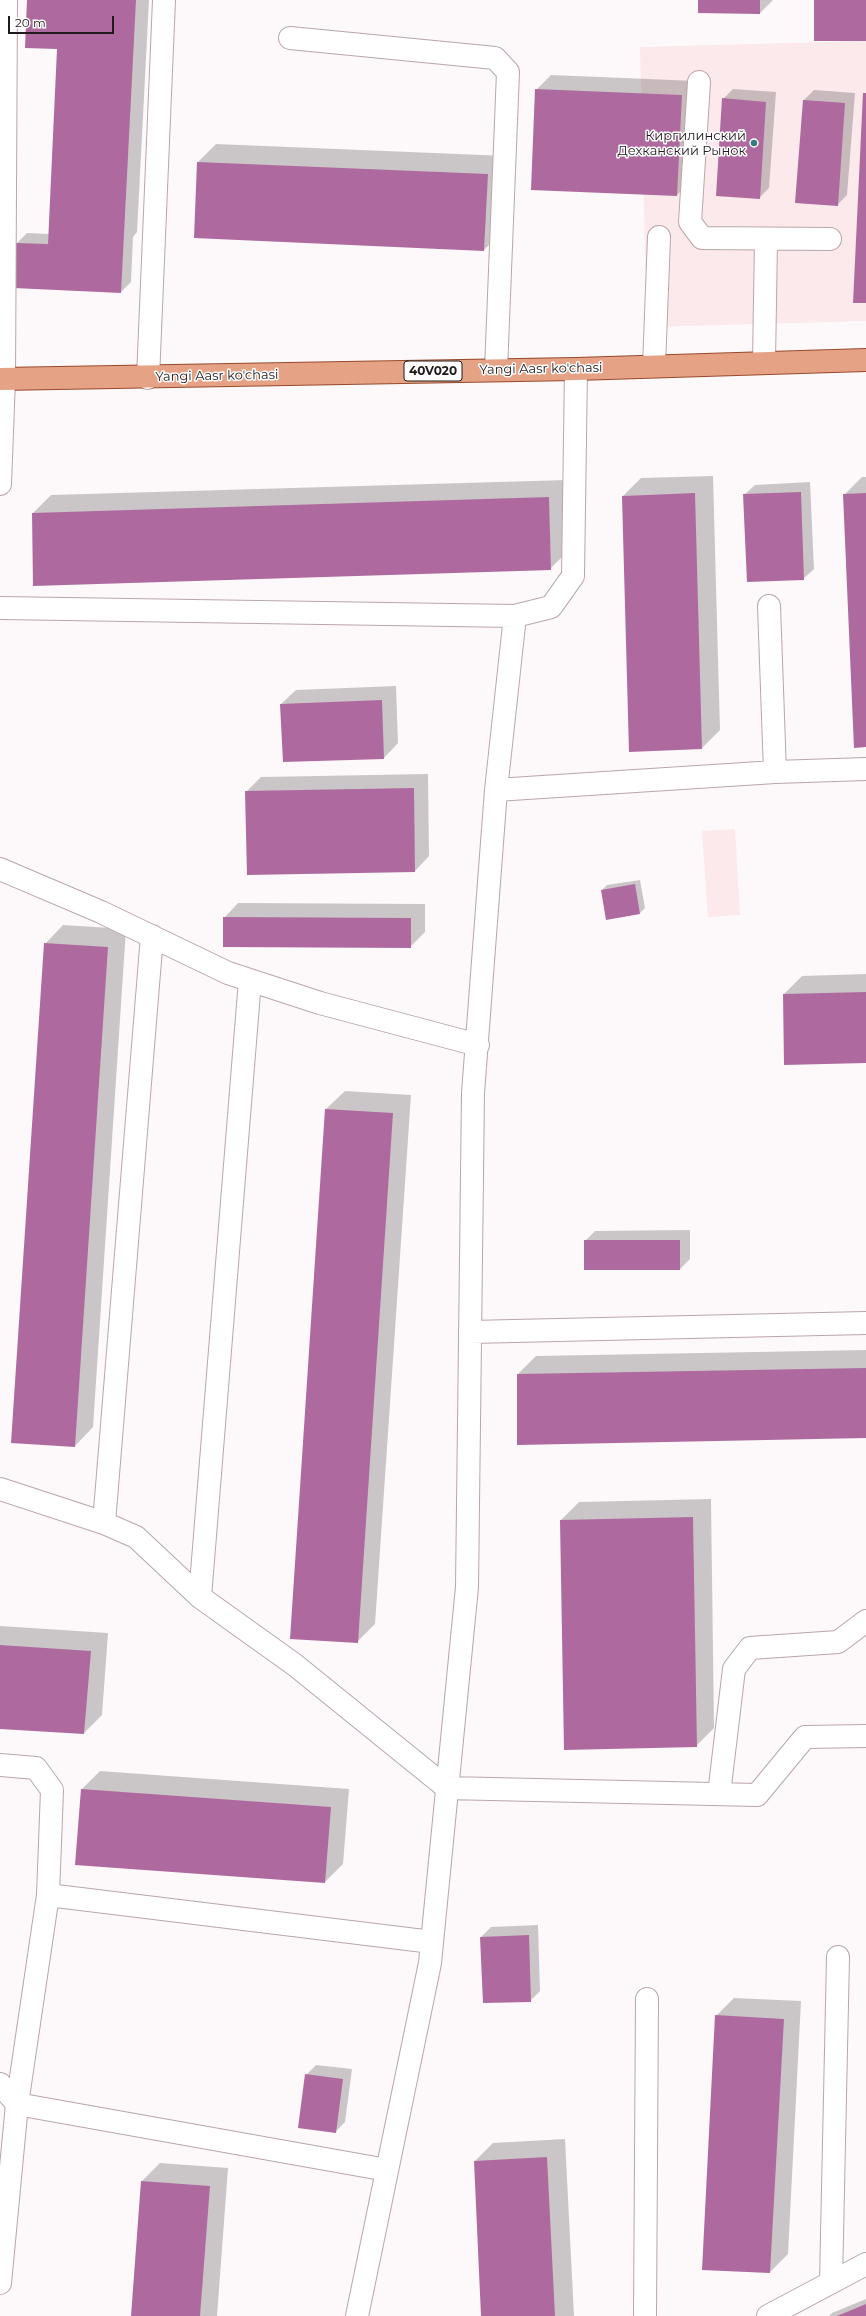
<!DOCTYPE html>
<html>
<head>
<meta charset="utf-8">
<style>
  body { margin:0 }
  #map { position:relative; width:866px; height:2316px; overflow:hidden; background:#fdf8f9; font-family:Montserrat,sans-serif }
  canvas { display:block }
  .scale { position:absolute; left:8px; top:16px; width:106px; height:18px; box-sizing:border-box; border:2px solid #211a1b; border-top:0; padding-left:5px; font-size:12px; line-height:14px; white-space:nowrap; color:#211a1b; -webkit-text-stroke:3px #fff; paint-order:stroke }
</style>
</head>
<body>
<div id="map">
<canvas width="866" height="2316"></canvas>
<div class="scale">20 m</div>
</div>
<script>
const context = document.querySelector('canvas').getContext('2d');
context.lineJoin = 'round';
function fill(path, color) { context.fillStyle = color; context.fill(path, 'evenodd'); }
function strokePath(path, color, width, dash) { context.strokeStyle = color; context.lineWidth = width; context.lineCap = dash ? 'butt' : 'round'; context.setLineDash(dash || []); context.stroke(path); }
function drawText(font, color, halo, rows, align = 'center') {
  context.font = font + ' Montserrat,sans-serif'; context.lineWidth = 3; context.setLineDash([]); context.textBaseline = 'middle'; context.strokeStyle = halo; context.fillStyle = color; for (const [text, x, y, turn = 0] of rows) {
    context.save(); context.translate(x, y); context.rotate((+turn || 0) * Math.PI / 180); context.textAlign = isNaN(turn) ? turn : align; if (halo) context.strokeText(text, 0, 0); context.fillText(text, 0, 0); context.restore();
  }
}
fill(new Path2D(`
  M866 41V321L647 327 640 47Z
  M735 829 740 915 708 917 702 831Z`), '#fbe9eb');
fill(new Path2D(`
  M28 0H149L137 232 133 237 131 282 121 292 17 243 27 233 49 234 58 49Z
  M699 0H773L760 13Z
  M551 75 696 81 692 180 677 195 536 90Z
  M733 89 776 92 769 188 759 198 723 99Z
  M814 90 855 93 847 195 837 205 804 100Z
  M216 144 506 156 502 232 484 250 195 237 198 162Z
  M713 476 720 730 702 748 630 751 623 496 641 478Z
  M862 477H866V746L844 495Z
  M567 480 568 551 550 569 33 513 51 495Z
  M810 482 814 569 803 579 744 495 755 485Z
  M396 686 398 743 384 758 281 704 296 690Z
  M428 774 429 856 415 871 246 792 261 777Z
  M640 880 645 908 640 913 602 890 607 885Z
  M238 903 425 904V932L410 947 224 918Z
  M63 925 126 929 93 1427 75 1446 45 944Z
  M866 974V1062L784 994 802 976Z
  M345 1091 411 1095 375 1624 357 1642 326 1109Z
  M690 1230V1259L680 1269 585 1241 595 1231Z
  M866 1350V1437L518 1374 536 1356Z
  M711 1499 714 1728 696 1746 561 1520 579 1502Z
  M0 1626 108 1633 102 1715 84 1733 0 1728Z
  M100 1771 349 1789 343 1864 325 1882 82 1789Z
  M538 1925 540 1991 530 2001 481 1937 491 1927Z
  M734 1998 801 2001 788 2254 770 2272 716 2016Z
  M316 2065 352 2069 345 2122 335 2132 306 2075Z
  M565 2139 574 2316H482L475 2161 493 2143Z
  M160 2163 228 2168 217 2316H132L142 2181Z
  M866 2299V2316H829L832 2313Z`), '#0003');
fill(new Path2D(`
  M27 0H136L121 293 14 288 16 243 48 244 57 49 25 48Z
  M698 0H760V14L698 13Z
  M814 0H866V41H814Z
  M535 89 682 95 677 196 531 190Z
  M863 93H866V303H853Z
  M722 98 766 102 760 199 716 196Z
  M803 100 845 103 838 206 795 203Z
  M197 162 488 174 484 251 194 238Z
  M801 492 804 580 747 582 743 494Z
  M695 493 702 749 629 752 622 496Z
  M866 493V747L854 748 843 494Z
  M549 497 551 570 33 586 32 513Z
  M382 700 384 759 283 762 280 704Z
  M414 788 415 872 247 875 245 791Z
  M635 884 640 914 606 920 601 890Z
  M223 917 411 918V948L223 947Z
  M44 943 108 947 75 1447 11 1443Z
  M866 992V1063L784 1065 783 994Z
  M325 1109 393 1113 358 1643 290 1639Z
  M584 1240H680V1270H584Z
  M866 1368V1438L517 1445V1374Z
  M693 1517 697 1747 564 1750 560 1520Z
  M0 1645 91 1651 84 1734 0 1729Z
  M81 1789 331 1807 325 1883 75 1865Z
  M529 1935 531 2002 483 2003 480 1937Z
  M715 2015 784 2019 770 2273 702 2270Z
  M305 2074 343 2079 336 2133 298 2128Z
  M547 2157 555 2316H481L474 2161Z
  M141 2181 210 2186 200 2316H131Z
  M866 2304V2316H837Z`), '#ae6a9f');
const minor = new Path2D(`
  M290 38 495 58 508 72 496 370
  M699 82 690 222 702 238 830 239
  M764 362 766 240
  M654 366 659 237
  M148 378 164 0
  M0 484 4 379 6 0
  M769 606 775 772
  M0 608 515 616 551 607 573 576 576 369
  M496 790 775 772 866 769
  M0 869 101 912 228 973 320 1003 478 1045
  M470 1332 866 1323
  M0 1489 104 1523 136 1537 200 1597 295 1665 447 1788 757 1795 805 1737 866 1736
  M104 1523 152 936
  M200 1597 250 980
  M0 1765 36 1768 52 1790 48 1895 17 2104 0 2283
  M719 1794 734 1669 750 1648 838 1642 866 1621
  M48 1895 432 1942
  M0 2084 17 2104 387 2170
  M831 2282 838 1957
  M357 2316 430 1963 467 1587 473 1093 496 790 515 616
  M645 2316 647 1999
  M768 2316 866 2264`);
const major = new Path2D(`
  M0 379 576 369 866 360`);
strokePath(minor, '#baa6a8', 24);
strokePath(major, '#974a2b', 24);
strokePath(minor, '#fff', 22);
strokePath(major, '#e6a285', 22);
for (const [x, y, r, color] of [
  [754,143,4,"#347d83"]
]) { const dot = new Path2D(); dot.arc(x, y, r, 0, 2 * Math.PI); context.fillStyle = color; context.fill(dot); strokePath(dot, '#fff', 1.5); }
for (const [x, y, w] of [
  [433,371,58]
]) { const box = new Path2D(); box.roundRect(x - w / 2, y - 10, w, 20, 3); context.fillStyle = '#fff'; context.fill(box); strokePath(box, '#211a1b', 1); }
drawText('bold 12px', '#211a1b', null, [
  ["40V020",433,371]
]);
drawText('13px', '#211a1b', '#fff', [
  ["Киргилинский",746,136],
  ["Дехканский Рынок",746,151]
], 'right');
drawText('13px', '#211a1b', '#fff', [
  ["Yangi Aasr ko'chasi",541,369,-1],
  ["Yangi Aasr ko'chasi",217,376,-1]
]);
</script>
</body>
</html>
